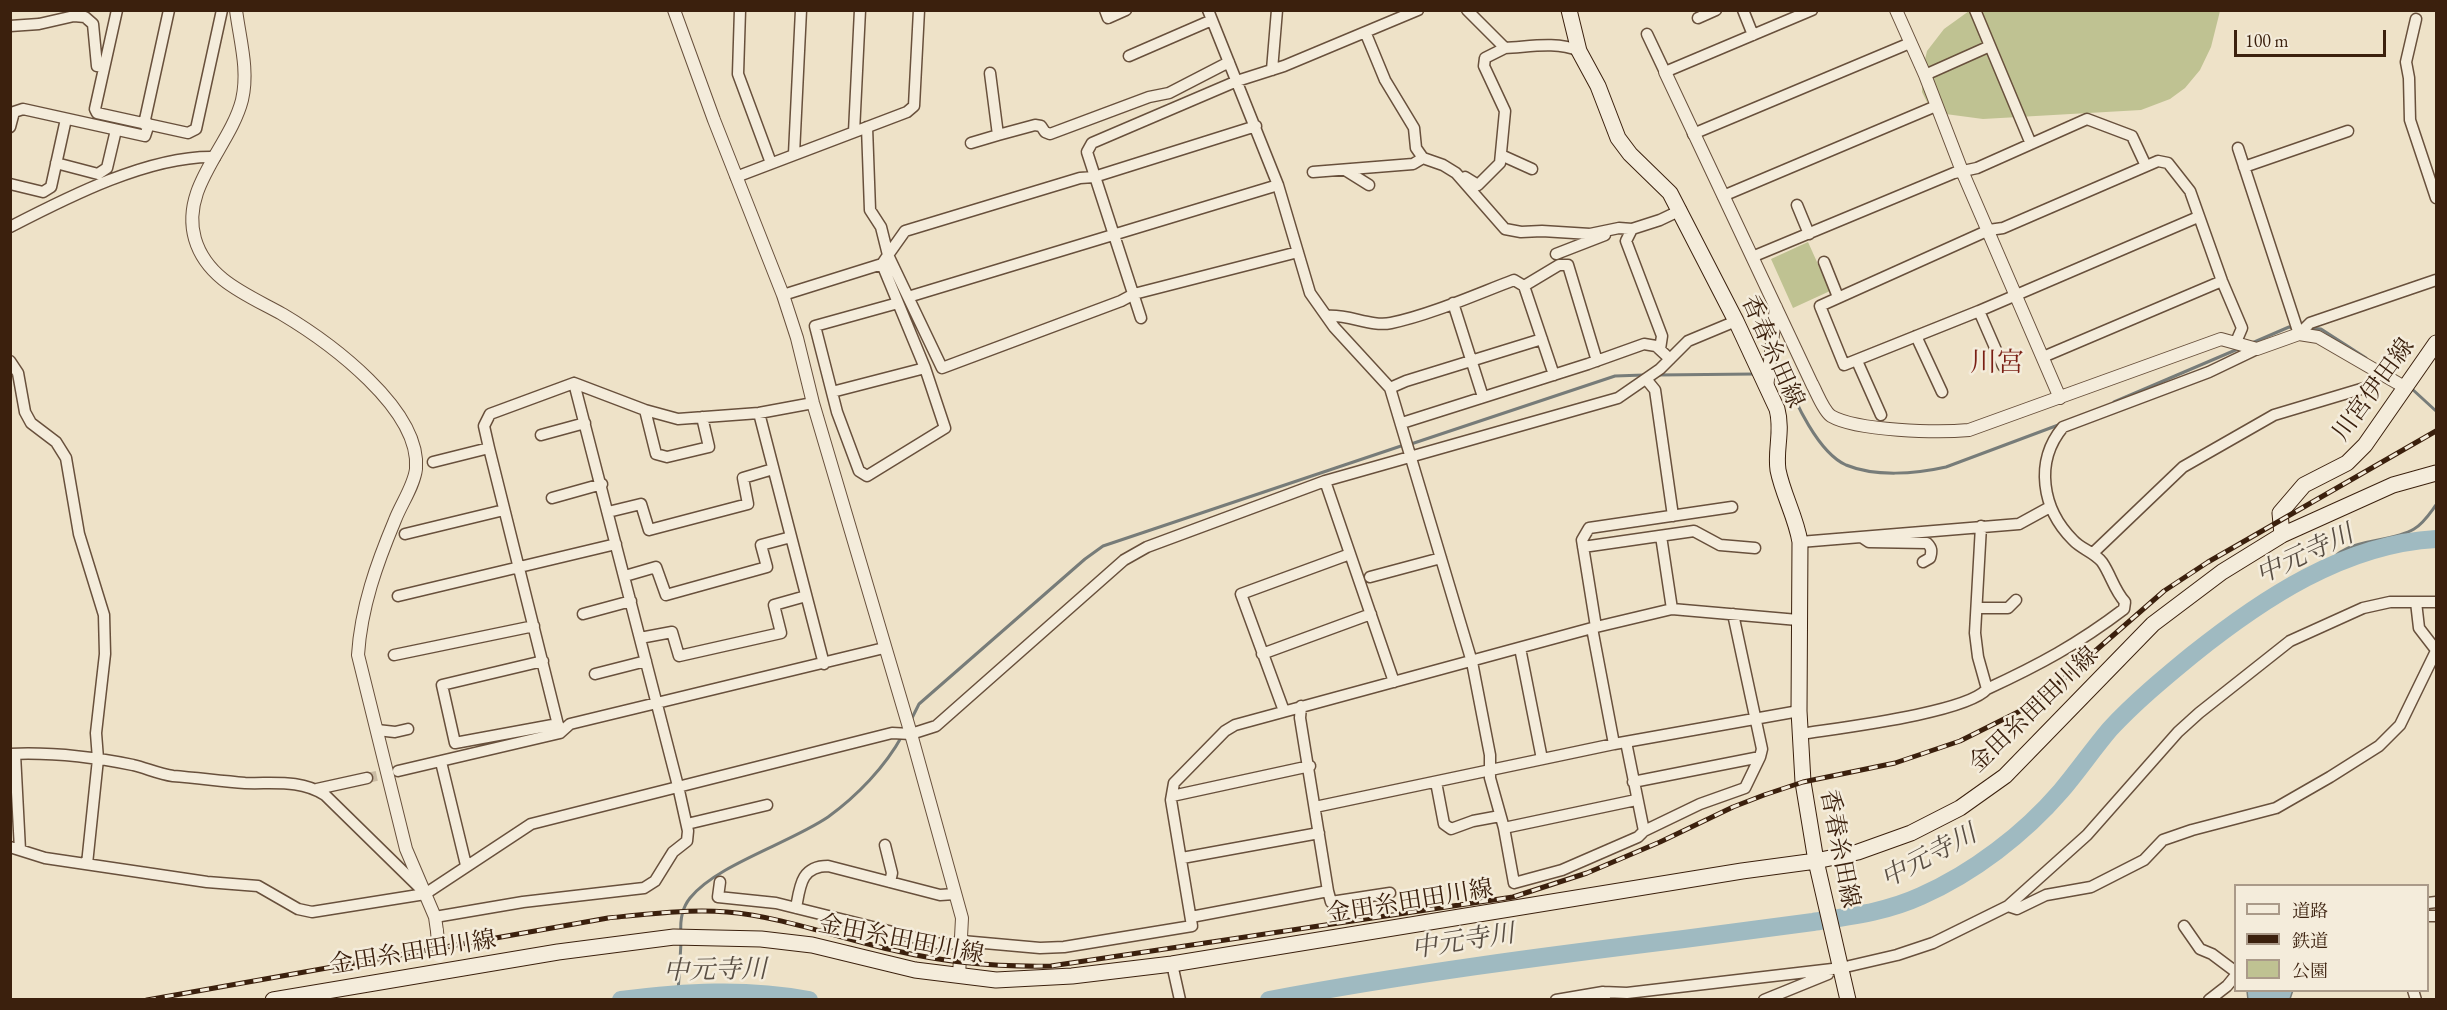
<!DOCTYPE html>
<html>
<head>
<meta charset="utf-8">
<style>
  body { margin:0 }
  #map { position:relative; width:2447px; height:1010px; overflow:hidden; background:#eee2c8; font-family:"EB Garamond","Noto Serif JP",serif }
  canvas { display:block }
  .frame { position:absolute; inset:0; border:12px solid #3b200d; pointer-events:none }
  .legend { position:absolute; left:2234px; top:884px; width:195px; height:108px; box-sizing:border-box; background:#f4ecdb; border:2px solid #aa9a89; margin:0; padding:8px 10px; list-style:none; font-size:18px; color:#3b200d }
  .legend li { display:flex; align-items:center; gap:12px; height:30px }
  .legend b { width:30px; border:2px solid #aa9a89 }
  .scale { position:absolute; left:2234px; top:30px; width:152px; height:27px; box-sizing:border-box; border:3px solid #3b200d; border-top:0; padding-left:8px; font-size:18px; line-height:21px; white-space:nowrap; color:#3b200d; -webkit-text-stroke:4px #f4ecdb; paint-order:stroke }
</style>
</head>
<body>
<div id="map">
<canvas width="2447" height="1010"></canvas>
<div class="frame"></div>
<ul class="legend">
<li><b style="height:8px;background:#f4ecdb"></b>道路</li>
<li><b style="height:8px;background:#3b200d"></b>鉄道</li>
<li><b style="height:16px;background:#bfc292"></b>公園</li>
</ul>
<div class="scale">100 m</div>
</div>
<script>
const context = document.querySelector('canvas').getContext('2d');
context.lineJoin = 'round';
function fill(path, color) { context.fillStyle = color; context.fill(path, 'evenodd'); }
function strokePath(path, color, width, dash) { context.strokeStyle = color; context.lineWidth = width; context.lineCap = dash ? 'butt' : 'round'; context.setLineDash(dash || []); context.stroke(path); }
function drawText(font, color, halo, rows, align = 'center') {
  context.font = font + ' "EB Garamond","Noto Serif JP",serif'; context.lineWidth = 5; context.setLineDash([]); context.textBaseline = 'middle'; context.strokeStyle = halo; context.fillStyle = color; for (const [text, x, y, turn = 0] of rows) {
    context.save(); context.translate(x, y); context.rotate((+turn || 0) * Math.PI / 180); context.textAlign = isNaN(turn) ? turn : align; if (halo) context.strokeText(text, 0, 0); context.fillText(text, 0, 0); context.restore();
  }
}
fill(new Path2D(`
  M1969 11H2220L2211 47 2200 70 2185 88 2170 99 2141 110 1983 119 1938 113 1927 102 1922 92V72L1927 51 1944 29Z
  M1808 242 1830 291 1793 308 1771 259Z`), '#bfc292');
const water = new Path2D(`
  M2247 991 2293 990 2290 999 2248 1000Z`);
fill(water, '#9fbac1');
strokePath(water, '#777c79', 1.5);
strokePath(new Path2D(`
  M2309 328 2321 329 2366 358
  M2252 343 2289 327 2293 328
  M1771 374 1786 375C1794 402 1819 453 1846 465 1875 477 1915 474 1946 467L2061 424
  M1657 375 1755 374
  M2411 388 2436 411
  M2114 402 2238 349
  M1411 444 1615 376 1644 375
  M2326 568C2342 536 2387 545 2414 529 2424 523 2430 513 2436 505
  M911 720 919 704 1085 559 1103 546 1404 445
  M681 933C680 921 682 908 690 898 716 865 790 843 828 817 857 796 885 767 902 736
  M678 993 681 943`), '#777c79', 3);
strokePath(new Path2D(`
  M621 1000C684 992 745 988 809 1000
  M1269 1000C1407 974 1545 956 1684 939 1727 933 1770 928 1813 922 1851 916 1886 912 1921 896 1973 873 2024 834 2061 791 2078 771 2093 749 2110 729 2135 702 2164 678 2192 655 2262 599 2344 544 2436 539`), '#9fbac1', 18);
strokePath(new Path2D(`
  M367 778 395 772`), '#cabba3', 10, [10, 5]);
const minor = new Path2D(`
  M117 10 95 109 97 113 188 133 196 129 222 10
  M740 10 738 74 771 163
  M1105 10 1108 18 1126 10
  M1208 10 1278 185 1310 293 1334 327 1390 388 1472 662 1490 755V778L1504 828 1636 800
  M1467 10 1505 48C1529 47 1556 41 1579 51
  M1743 10 1753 35
  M1975 10 2031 144
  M1698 18 1716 10
  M2416 19 2406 62 2409 78 2410 120 2436 198
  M10 26 39 24 74 16 85 17 93 24 97 66 104 67
  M1366 34 1385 80 1414 128 1416 148 1423 158 1443 165 1456 173 1505 229 1521 232 1542 231 1590 234 1619 228 1632 229 1660 220 1681 210
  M1647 34 1665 72 1812 10
  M1129 56 1212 20
  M1272 70 1277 10
  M990 73 998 135 1035 125 1041 126 1045 132 1050 134 1149 97 1169 93 1229 62
  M1925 75 1990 46
  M144 124 169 10
  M1256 126 1094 177 1080 178 905 231 888 255 942 368 1121 301 1134 294 1298 252
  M10 127 14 112 23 109 145 136 149 124
  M854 132 860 10
  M1693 134 1910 43
  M971 143 998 135
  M2238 148 2299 334 2310 323 2436 280
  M794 154 801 10
  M1501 155 1532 169
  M56 163 98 174 107 168 116 130
  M2244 167 2348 131
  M1345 170 1369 185
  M1313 172 1413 164 1423 158
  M736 177 907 112 914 106 919 10
  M1465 177 1478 185 1500 163 1505 111 1484 66 1485 58 1505 48
  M10 184 43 192 51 187 66 119
  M1723 196 1936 106
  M1797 205 1809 234
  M2198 217 1979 311 1844 365 1820 306 1989 230 2003 228 2158 161 2168 163 2190 191 2222 281 2242 328 2236 342
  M10 227C68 197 150 155 215 157
  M1632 229 1626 241 1662 336 1660 349
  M1556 254 1605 235
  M1752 257 1954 173 1977 168 2087 119 2132 136 2146 166
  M1824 262 1838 297
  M882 264 925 368 945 428 867 476 859 471 837 412 815 326 898 303
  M1524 286 1559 265H1568L1597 361
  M783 295 882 264 888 255 881 227 870 210 867 127
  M908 297 1278 185
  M1453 303 1483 397
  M1979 311 2003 366
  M1327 316C1349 314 1370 327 1391 323 1430 315 1477 294 1514 280L1524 286 1554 375
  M1141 318 1087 152 1092 143 1237 81 1284 66 1418 10
  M1916 336 1942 392
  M2043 357 2222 281
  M10 361 18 373 25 412 31 423 56 442 66 458 79 534 104 615 105 654 96 733 98 759 87 864
  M1857 361 1881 415
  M1646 379 1655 390 1673 516
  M1390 388 1406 381 1542 339
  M832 392 925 368
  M645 410 656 454 667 457 709 447 702 417
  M759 413 824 664
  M1402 423 1588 364 1644 344 1656 346 1670 359
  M541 435 585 423
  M433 462 489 448
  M1325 481 1394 682
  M552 498 602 484
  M608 512 641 504 649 530 748 504 743 478 773 469
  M405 534 504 510
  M1661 536 1672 609
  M1863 538 1869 542 1927 543C1932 548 1932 551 1930 558L1923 562
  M1800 542 2019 524 2050 507
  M1583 547 1694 531 1720 545 1755 548
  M2093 553 2183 467 2274 415 2371 386 2378 373
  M625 576 656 567 666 595 767 567 761 545 791 537
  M1370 577 1441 558
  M398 596 616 544
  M2416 602 2419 628 2436 650
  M1977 608H2008L2016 600
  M583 614 631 601
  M1596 627 1582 540 1589 528 1732 507
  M1592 628 1614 744
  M640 638 672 632 679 656 781 633 774 605 806 596
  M1520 648 1542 759
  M1262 654 1371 614
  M394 655 534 626
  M543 661 442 685 455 743 558 724
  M595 674 646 661
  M1987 689C2039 665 2078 644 2124 609L2125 602C2114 590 2111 575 2102 562 2094 552 2081 549 2073 540 2042 509 2034 462 2063 427L2209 372 2257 349
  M1284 711 1241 594 1350 554
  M377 730 395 732 408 729
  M560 733 489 448 484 426 490 414 574 383 645 410 678 419 759 413 813 403
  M1801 734C1838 728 1966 713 1987 689L1978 657 1975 633 1981 526
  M10 754C52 752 93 757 133 765 146 768 159 774 173 776 197 778 221 781 245 783 273 784 300 779 325 795L424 892
  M15 754 20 850
  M441 762 466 865
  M398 771 560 733 570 724 884 648
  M1436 782 1444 824 1451 829 1473 821 1500 816
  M1633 782 1760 757 1762 749 1733 614
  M317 789 367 778
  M1172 796 1310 766
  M1315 807 1614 744 1799 711
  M687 824 767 805
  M1504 828 1514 883 1562 870 1638 837 1644 831 1626 742
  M1644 831 1700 804 1745 788 1760 757
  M885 845 892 873 890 882
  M10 847 45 858 207 882 258 886 298 909 312 912 425 894 531 824 892 733 911 734 936 726 1124 560 1147 547 1325 481 1618 398 1660 369 1688 341 1736 321
  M1182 858 1319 833
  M720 882 718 897 776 903 945 945 962 941 1040 948 1064 947 1192 926 1171 800 1174 783 1225 731 1235 725 1592 628 1672 609 1798 620
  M1328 891 1331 902 1390 893
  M2428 903 2436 902
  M2008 906 2017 909 2046 895 2091 887 2144 860 2163 840 2192 830 2276 808 2330 777 2379 746 2400 725 2436 651
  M796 908C800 886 801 866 828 866L940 895 955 894
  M2428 916H2436
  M435 917 523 902 644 888 655 881 673 852 687 841 688 831 678 786 574 383
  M1191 917 1328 891 1300 718 1301 706
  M2184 926 2200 949 2212 954 2236 972
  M1172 964 1180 1000
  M2413 990 2416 1000
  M1603 992 1627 993 1841 968 1897 955 1933 943 2008 906 2087 835 2178 732 2199 713 2290 641 2363 608 2390 602H2436
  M1556 1000 1603 992 1605 998
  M1764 1000 1828 974
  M2209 1000 2227 986 2236 975`);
const tertiary = new Path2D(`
  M236 10C240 41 249 70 242 100 230 147 180 187 195 239 207 280 248 295 282 314 329 342 421 409 416 469 414 486 401 504 395 520 377 563 361 607 358 655L406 849 435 917 437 931
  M674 10 714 120 783 295 797 338 813 403 911 734 962 918 959 976
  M1896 10 1925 75 1962 171 2060 398
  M1665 72 1812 384C1817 393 1823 410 1831 416 1857 431 1938 433 1969 430L2221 339 2257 349 2299 334 2318 337 2406 388
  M1767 388 1776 307`);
const secondary = new Path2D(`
  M1569 10 1579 51 1598 86 1618 138 1630 154 1670 193 1736 321 1777 409C1783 431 1775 449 1778 470 1783 495 1796 517 1800 542L1799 711 1803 782 1816 861 1848 1000
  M2282 535 2280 513 2304 485 2347 463 2365 445 2436 343
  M273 1000 558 952 674 937 761 939 812 945 915 970 996 980 1072 976 1172 964 1742 871 1816 861 1858 852 1911 833 1960 808 2005 776 2153 624 2222 572 2282 535 2393 485 2436 473`);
strokePath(minor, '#68503c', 13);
strokePath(tertiary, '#68503c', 14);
strokePath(secondary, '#3b200d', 17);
strokePath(minor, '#f4ecdb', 10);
strokePath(tertiary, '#f4ecdb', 12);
strokePath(secondary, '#f4ecdb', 15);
const rail = new Path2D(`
  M147 1000 608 918C648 914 688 909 727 912 785 917 841 939 897 951 948 963 999 967 1051 966L1513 897 1587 873 1660 842 1733 807 1764 795 1803 782 1895 763 1960 741 2022 710 2055 686 2164 591 2208 562 2436 431`);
strokePath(rail, '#3b200d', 5);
strokePath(rail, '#f4ecdb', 3, [9]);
const tertiaryBridge = new Path2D(`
  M437 931 439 956`);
strokePath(tertiaryBridge, '#68503c', 14, []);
strokePath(tertiaryBridge, '#f4ecdb', 12);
drawText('24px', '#3b200d', '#f4ecdb', [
  ["香春糸田線",1772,352,66],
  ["川宮伊田線",2374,390,-54],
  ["金田糸田田川線",2034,710,-44],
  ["香春糸田線",1839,849,79],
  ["金田糸田田川線",1410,902,-9],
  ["金田糸田田川線",901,940,11],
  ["金田糸田田川線",413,953,-9]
]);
drawText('italic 26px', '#594e43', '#f4ecdb', [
  ["中元寺川",2305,555,-25],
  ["中元寺川",1929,857,-28],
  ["中元寺川",1463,942,-9],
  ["中元寺川",715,971,-1]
]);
drawText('27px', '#7a1f14', '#f4ecdb', [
  ["川宮",1997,364]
]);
</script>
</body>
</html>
